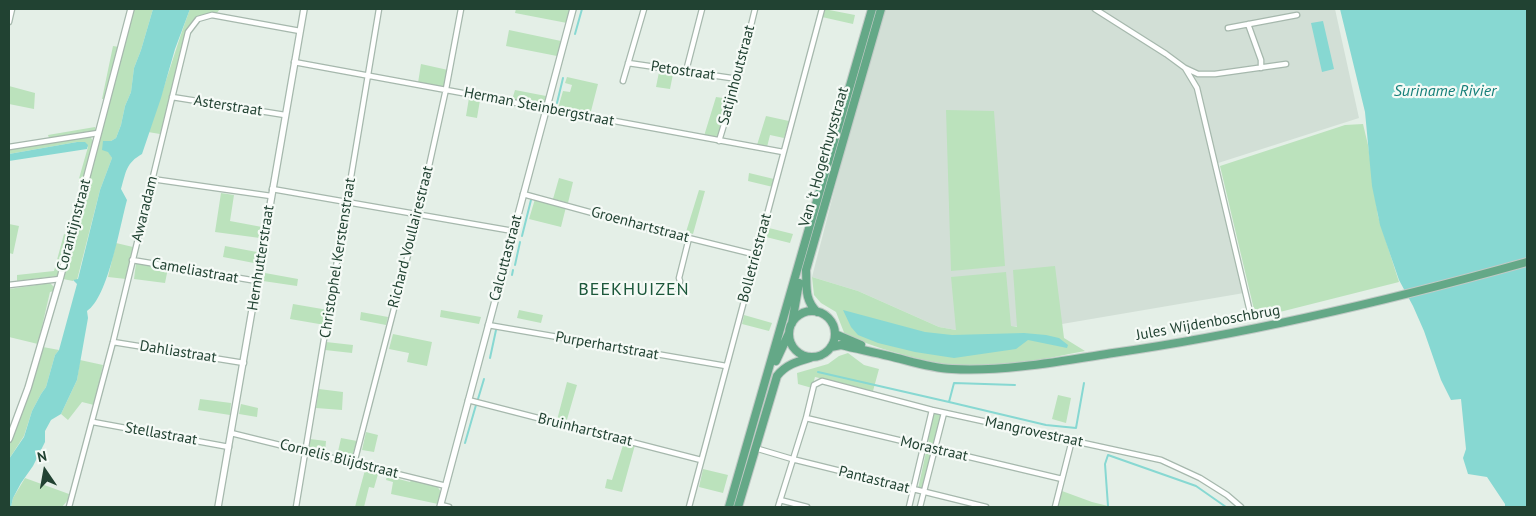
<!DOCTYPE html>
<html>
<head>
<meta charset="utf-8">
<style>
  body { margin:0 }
  #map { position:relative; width:1536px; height:516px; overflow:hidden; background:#e4efe7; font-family:"PT Sans",sans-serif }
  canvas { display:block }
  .frame { position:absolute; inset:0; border:10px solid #214232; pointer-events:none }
  .north { position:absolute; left:20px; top:446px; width:50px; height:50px; -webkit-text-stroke:4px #f5faf6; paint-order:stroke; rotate:348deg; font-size:14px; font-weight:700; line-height:20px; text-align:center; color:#214232 }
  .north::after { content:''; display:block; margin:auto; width:18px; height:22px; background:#214232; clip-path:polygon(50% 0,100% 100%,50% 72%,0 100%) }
</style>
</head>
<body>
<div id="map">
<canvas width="1536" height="516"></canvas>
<div class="frame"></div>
<div class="north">N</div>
</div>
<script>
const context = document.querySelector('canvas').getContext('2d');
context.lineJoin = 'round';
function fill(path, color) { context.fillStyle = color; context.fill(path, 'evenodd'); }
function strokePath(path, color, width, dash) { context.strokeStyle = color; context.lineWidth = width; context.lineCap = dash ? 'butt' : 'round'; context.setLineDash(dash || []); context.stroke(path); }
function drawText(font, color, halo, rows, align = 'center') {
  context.font = font + ' "PT Sans",sans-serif'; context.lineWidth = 4.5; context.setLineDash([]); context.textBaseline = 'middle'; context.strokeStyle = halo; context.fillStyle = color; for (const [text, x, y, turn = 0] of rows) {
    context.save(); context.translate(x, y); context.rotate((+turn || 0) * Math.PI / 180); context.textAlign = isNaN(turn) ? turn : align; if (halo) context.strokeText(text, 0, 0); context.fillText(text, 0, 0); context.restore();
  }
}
fill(new Path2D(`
  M883 9H1335L1359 118 1215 164 1244 293 1062 324 956 330 939 327 858 291 812 277 866 67Z`), '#d2dfd6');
fill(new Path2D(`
  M134 9H153L141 50 134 68 131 92 125 106 121 125 116 138 111 141H103L112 158 100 190 77 280H73V281L63 279Z
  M190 9H220L216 14C205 14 197 16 190 26L160 134 148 132C164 91 175 49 190 9Z
  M516 9H570L567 23 515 13Z
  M824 9 855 15 853 24 822 17Z
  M509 30 561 41 557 56 506 46Z
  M113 46 119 47 105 99H102Z
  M421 64 448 70 445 86 440 87 418 83Z
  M659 72 673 74 670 89 656 87Z
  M567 77 598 84 590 115 558 108 563 91 570 92 572 85 565 83Z
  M9 86 35 93 34 109 9 104Z
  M515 90 546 96 545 103 542 105 512 100Z
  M716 97 730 99 719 136 715 138 704 136Z
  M469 98 480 100 477 118 466 116Z
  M946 110 994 111 1005 266 951 271Z
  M766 116 789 121 784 138 770 135 767 147 757 145Z
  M1363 124 1368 145 1378 216 1399 282 1256 318 1220 166 1345 125Z
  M95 127 96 130 92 132 49 138 48 135Z
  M90 136 93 141 83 182H78L88 147 77 142 9 154V149Z
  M749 173 774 179 773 187 748 181Z
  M559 178 573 182 568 203 553 199Z
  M699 190 705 191 693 234 686 232Z
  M221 193 234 195 230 221 262 227 260 238 215 232Z
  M535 199 566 207 561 227 529 219Z
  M9 224 19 226 13 254 9 253Z
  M769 228 793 234 790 243 766 237Z
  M64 234 69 236 60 271 57 276 17 281V275L54 271Z
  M116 243 133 247 126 279 108 277Z
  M225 246 257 252 254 263 223 257Z
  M136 263 168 268 165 283 134 279Z
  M1055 266 1064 338 1085 351C1048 358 1009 368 971 367 933 365 881 350 845 335L836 312 821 303 814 295 812 277 858 291 939 327 956 330 951 277 1006 272 1011 326 1017 327 1013 270Z
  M265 273 298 279 297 286 263 281Z
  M50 283 54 287V291L50 292 38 344 9 337V289Z
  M293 304 328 310 325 325 290 319Z
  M441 310 481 317 479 324 440 317Z
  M519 310 543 315 541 323 517 318Z
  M361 312 388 317 386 325 360 320Z
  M744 315 772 323 769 331 742 324Z
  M393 334 432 342 427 366 407 362 409 353 389 349Z
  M326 342 353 345 352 353 325 350Z
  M43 347 59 350 55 355 46 387 41 394 32 411 24 436 9 459V443Z
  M848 353 864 365 879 369 873 391 815 377 812 388 798 384 797 373 828 364 839 356Z
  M80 360 103 365 94 405 82 402 68 420 61 414 77 380Z
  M567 382 577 385 566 423 557 420Z
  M319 389 343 392 342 410 316 408Z
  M1058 395 1071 398 1066 423 1052 419Z
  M200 399 231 403 230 415 198 410Z
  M241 404 258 408 257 417 239 414Z
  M934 413 941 415 935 442 932 444 929 443 928 439Z
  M366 432 378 435 374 452 362 450Z
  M341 438 357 441 351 459 337 456Z
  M310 439 326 441 325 453 309 449Z
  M624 442 635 445 622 492 605 488 607 479 612 480Z
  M926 452H930L931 455 923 487 922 489H918Z
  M703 469 728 475 723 493 699 487Z
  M365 470 378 474 374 488 369 487 364 507H355Z
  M387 476 410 482 411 480 437 486 441 492 438 504 391 494 393 482 386 480Z
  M25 478 69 494 68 500 62 507H11L13 498Z
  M1062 491 1092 502 1108 506V507H1057Z`), '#bbe2bc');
fill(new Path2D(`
  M153 9H190L175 49 161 98 142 154C126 163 126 172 121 189L127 200C120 225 108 298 87 311L88 318 77 380 61 414 51 420 45 431V442L33 466 21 483 13 498 11 507H9V459L24 437 32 411 41 394 46 387 55 355 59 350 77 284 73 280 78 279 100 190 112 158 108 152 102 150 103 141H111L116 138 121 125 125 106 131 92 134 68 141 50Z
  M1340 9H1527V507H1505V504L1487 477 1468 474 1463 458 1466 449 1461 399 1451 400 1441 380 1424 331 1413 306 1399 280 1380 225 1372 186 1365 112Z
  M1323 21 1334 69 1322 72 1311 23Z
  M77 142H85L88 145 87 149 9 161V154Z
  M843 310 925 332 952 335 1024 333 1046 335 1059 338 1068 345 1067 348 1028 340 1016 349 954 358 915 352 878 343 858 335 851 327Z`), '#87d8d2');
strokePath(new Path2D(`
  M575 34 582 9
  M557 103 563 78
  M522 236 531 200
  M515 265 520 242
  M512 275 513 270
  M490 358 496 330
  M818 372 949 402
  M1015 385 954 383 949 402 1046 425 1076 428 1084 383
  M478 399 484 379
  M465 443 476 405
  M1108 506 1105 464 1108 455 1196 486 1226 507`), '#87d8d2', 2);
const minor = new Path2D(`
  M1095 9 1166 54 1185 68 1198 74H1215L1286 64
  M9 22 12 9
  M1248 24 1261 60V68
  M1228 28 1297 15
  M294 62 783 152
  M628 63 738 79
  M1185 68 1197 88 1250 312
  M686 71 702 9
  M623 81 644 9
  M172 97 285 115
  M719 141 738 79 755 9
  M9 147 98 133
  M152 179 271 196
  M272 189 513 231
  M523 194 644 227 757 255
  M132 260 257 281
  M9 285 60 279
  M678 290 680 281 679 278 689 238
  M488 325 726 366
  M113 342 244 363
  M468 400 701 460
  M806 418 1062 479
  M93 422 229 447
  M231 433 446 486
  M755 448 792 459 986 507
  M354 463 418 216 446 89 461 9
  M780 500 807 507
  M441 505 449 507
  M69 507 113 342 188 32 198 19 212 15 300 31
  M296 507 379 9
  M689 507 822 9
  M778 507 806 418 814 385 822 381 932 410 1161 460 1200 478 1227 495 1241 507
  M909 507 932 410
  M920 507 944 413
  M1055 507 1072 440`);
const tertiary = new Path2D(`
  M9 439 28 388 60 279 131 9
  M218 507 304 9
  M440 507 573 9`);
const primary = new Path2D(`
  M789 334a23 23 0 1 1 46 0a23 23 0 1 1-46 0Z
  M817 312C804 299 807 287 806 270L881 9
  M792 323 799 283
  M835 334 861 345
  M831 347 841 345C857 349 873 352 889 356 910 361 930 368 952 369 1003 372 1062 361 1113 353 1253 333 1391 300 1527 262
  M776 361 789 333
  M729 507 872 9
  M738 507 777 376C786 364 799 361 813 357`);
strokePath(minor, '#a6b8ad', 7);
strokePath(tertiary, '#a6b8ad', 8);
strokePath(primary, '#c1cac6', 10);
strokePath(minor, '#fff', 4.5);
strokePath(tertiary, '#fff', 5.5);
strokePath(primary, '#64a887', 8);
drawText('15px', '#214232', '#f5faf6', [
  ["Petostraat",683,71,8],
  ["Satijnhoutstraat",737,75,-75],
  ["Asterstraat",228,106,9],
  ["Herman Steinbergstraat",539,107,11],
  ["Van 't Hogerhuysstraat",824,157,-74],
  ["Awaradam",145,209,-76],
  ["Corantijnstraat",74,225,-75],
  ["Groenhartstraat",640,225,15],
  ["Richard Voullairestraat",411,237,-76],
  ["Hernhutterstraat",261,258,-81],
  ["Christophel Kerstenstraat",338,258,-81],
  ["Calcuttastraat",506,258,-75],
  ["Bolletriestraat",755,258,-75],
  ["Cameliastraat",195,271,10],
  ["Jules Wijdenboschbrug",1208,323,-10],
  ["Purperhartstraat",607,346,10],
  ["Dahliastraat",178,352,9],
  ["Bruinhartstraat",585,430,14],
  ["Mangrovestraat",1034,432,12],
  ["Stellastraat",161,434,10],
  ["Morastraat",934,449,13],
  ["Cornelis Blijdstraat",339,459,14],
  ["Pantastraat",874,480,14]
]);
drawText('italic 16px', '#157f79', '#f5faf6', [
  ["Suriname Rivier",1445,91]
]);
context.letterSpacing = '1px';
drawText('18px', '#1b573a', '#f5faf6', [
  ["BEEKHUIZEN",634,290]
]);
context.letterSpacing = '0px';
</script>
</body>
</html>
